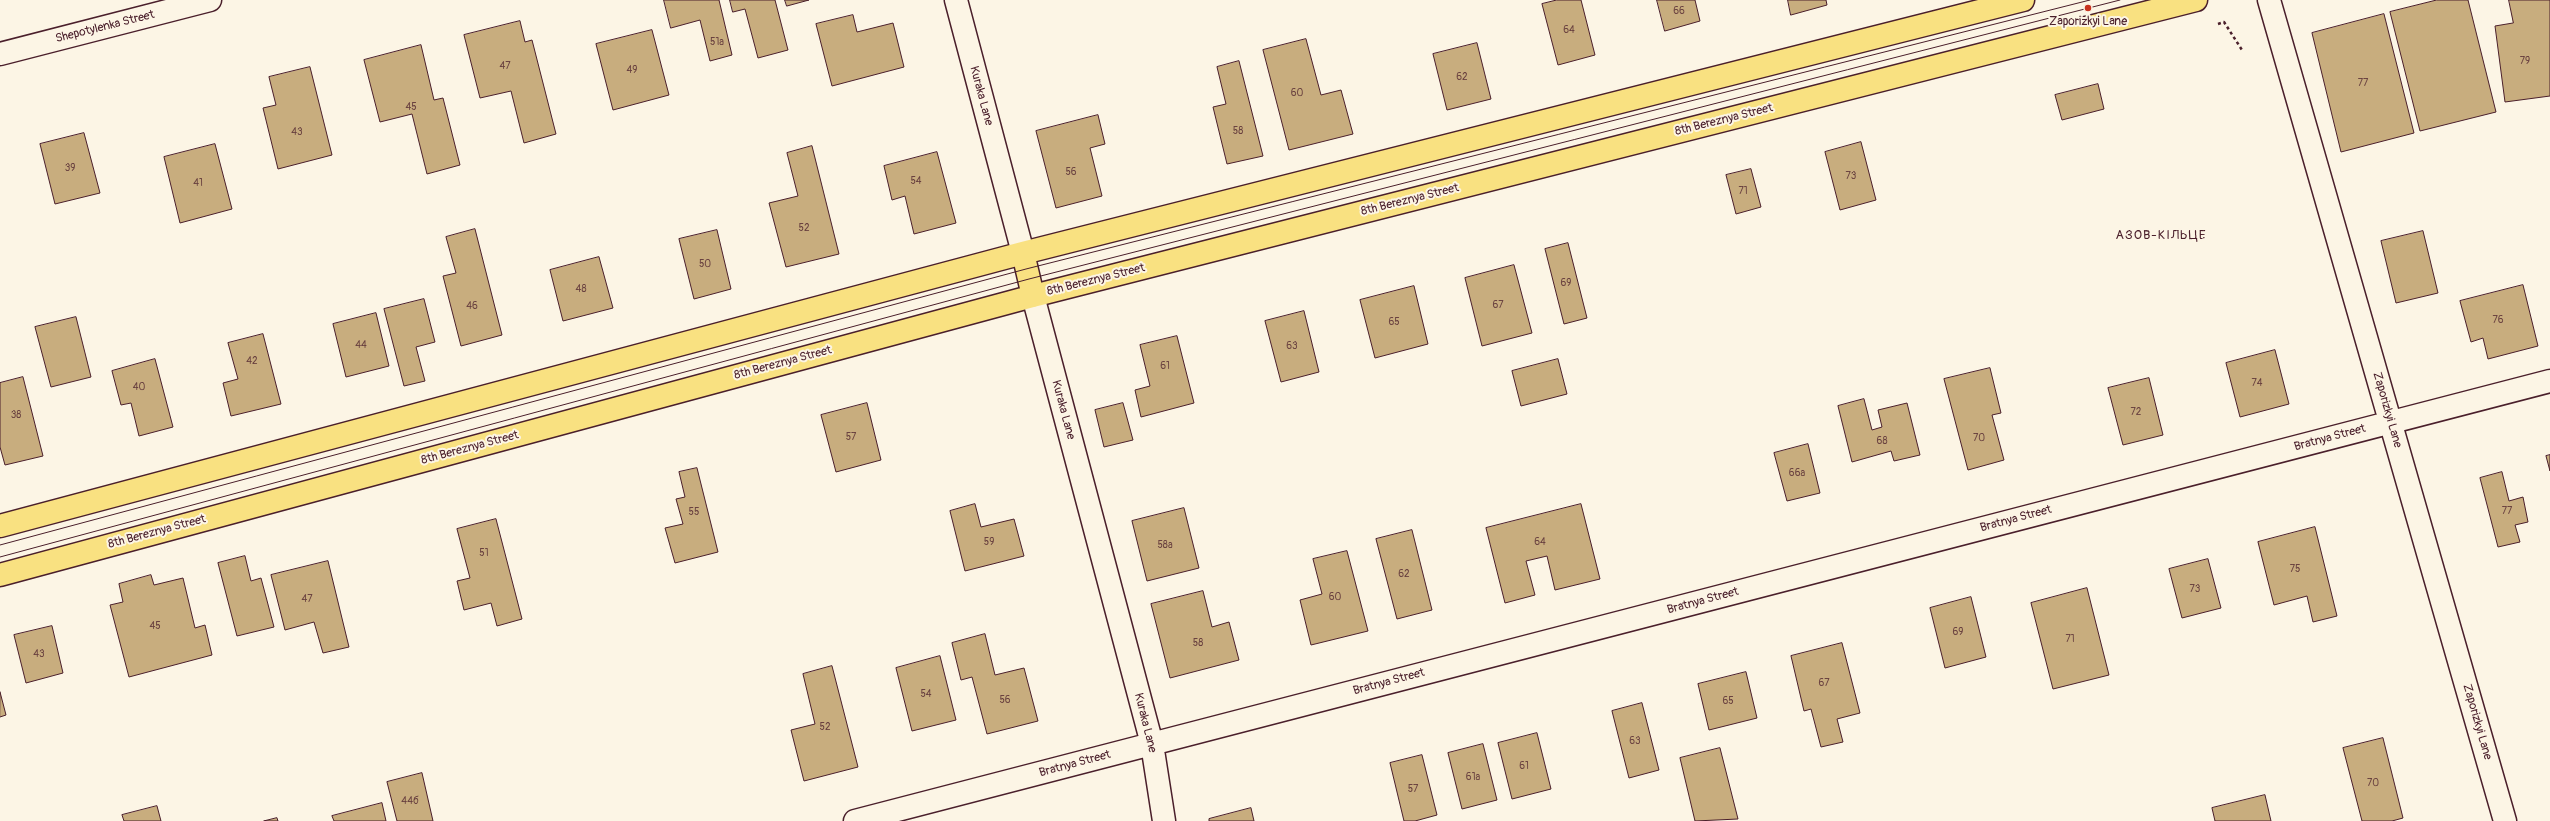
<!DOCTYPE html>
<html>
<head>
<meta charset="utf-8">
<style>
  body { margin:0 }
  canvas { display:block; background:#fcf5e5 }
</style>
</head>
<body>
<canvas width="2550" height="821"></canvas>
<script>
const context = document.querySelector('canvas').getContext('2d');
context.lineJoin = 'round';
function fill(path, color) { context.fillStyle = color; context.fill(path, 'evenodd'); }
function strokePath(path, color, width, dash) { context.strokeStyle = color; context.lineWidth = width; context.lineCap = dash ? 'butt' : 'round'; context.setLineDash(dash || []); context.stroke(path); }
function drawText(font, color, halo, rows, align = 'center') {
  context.font = font + ' Pangolin,sans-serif'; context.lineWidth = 4; context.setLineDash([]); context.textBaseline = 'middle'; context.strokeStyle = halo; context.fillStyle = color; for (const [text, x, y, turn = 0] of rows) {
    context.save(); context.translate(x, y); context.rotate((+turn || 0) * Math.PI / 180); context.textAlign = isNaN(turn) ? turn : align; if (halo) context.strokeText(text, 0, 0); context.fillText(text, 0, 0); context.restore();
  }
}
const building = new Path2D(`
  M664 0H719L732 55 710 61 700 20 671 28Z
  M730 0H775L788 50 758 58 745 9 733 12Z
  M785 0H809L787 6Z
  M1557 0H1581L1595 55 1558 65 1542 4Z
  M1657 0H1695L1700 21 1665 31Z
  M1788 0H1826L1827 5 1791 15Z
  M2437 0H2468L2496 112 2420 131 2390 12Z
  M2509 0H2550V96L2505 102 2495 26 2513 23Z
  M2384 14 2414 133 2341 152 2312 33Z
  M853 15 857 32 893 23 904 67 832 86 816 24Z
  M520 21 525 42 532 40 556 134 524 143 511 91 480 98 464 35Z
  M652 30 669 95 613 110 596 44Z
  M1306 39 1321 95 1341 90 1353 134 1289 150 1263 50Z
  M1477 43 1491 99 1447 110 1433 54Z
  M421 45 434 100 443 98 460 165 427 174 412 114 380 122 364 60Z
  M1239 61 1263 156 1227 164 1213 107 1226 104 1217 67Z
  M310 67 332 155 278 169 263 108 276 105 269 77Z
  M2098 84 2104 109 2062 120 2055 95Z
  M1098 115 1105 144 1090 148 1102 196 1056 208 1036 131Z
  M84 133 100 193 55 204 40 144Z
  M1861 142 1876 200 1840 210 1825 152Z
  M215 144 232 209 180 223 164 157Z
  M812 146 839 254 786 267 769 203 798 196 787 153Z
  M937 152 956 223 914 234 905 196 892 200 884 166Z
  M1751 169 1761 207 1736 214 1726 175Z
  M475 229 502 335 461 346 443 276 456 273 446 237Z
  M717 230 731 289 694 299 679 239Z
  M2423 231 2438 293 2396 303 2381 241Z
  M1568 243 1587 318 1564 324 1545 249Z
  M599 257 613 308 563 321 550 270Z
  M1514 265 1532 333 1482 346 1465 278Z
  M2523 285 2538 346 2488 359 2483 338 2471 342 2460 301Z
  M1414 286 1428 344 1375 358 1360 300Z
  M424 299 435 342 416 347 425 381 404 386 384 309Z
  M1304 311 1319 372 1281 382 1265 321Z
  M376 313 389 366 346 377 333 324Z
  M76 317 91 377 51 387 35 327Z
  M263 334 281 404 231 416 223 383 238 379 228 343Z
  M1177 336 1194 403 1141 417 1135 390 1150 386 1140 345Z
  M2275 350 2289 404 2240 417 2226 363Z
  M155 359 173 427 139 436 131 403 121 405 112 371Z
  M1558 359 1567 394 1521 406 1512 371Z
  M1990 368 2001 413 1992 415 2004 460 1968 470 1944 379Z
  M23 377 43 456 5 465 0 447V383Z
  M2149 378 2163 435 2123 445 2108 388Z
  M1864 399 1872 430 1882 427 1878 410 1907 403 1920 455 1894 461 1891 451 1852 462 1838 406Z
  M867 403 881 460 836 472 821 415Z
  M1123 403 1133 440 1104 447 1095 410Z
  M1808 444 1820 493 1787 501 1774 453Z
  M2550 455V471L2546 456Z
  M697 468 718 552 675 563 665 528 683 524 676 499 685 497 679 472Z
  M2502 472 2509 501 2523 497 2528 522 2515 525 2520 542 2498 547 2480 478Z
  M975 504 981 527 1014 519 1024 556 965 571 950 511Z
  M1581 504 1600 579 1555 590 1547 556 1526 561 1535 595 1505 603 1486 528Z
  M1184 508 1199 568 1147 581 1132 521Z
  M496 519 522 619 497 626 491 603 464 610 457 581 470 578 457 529Z
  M2315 527 2337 616 2313 622 2307 596 2274 605 2258 542Z
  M1412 530 1432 610 1397 619 1376 539Z
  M1347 551 1368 631 1311 645 1300 600 1322 594 1313 559Z
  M245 556 251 581 261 578 274 627 237 636 218 563Z
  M2208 559 2221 608 2182 618 2169 569Z
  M328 561 349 647 323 653 314 622 285 630 271 575Z
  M151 575 154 585 183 578 195 628 205 625 212 655 129 677 110 605 123 602 119 584Z
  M2087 588 2109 675 2053 689 2031 603Z
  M1203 591 1212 627 1229 622 1239 660 1170 678 1151 604Z
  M1971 597 1986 657 1945 668 1930 608Z
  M52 626 63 673 26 683 14 635Z
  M985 634 995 675 1024 668 1038 721 987 734 972 677 961 680 952 643Z
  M1842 643 1860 713 1837 719 1843 742 1821 747 1811 709 1804 711 1791 656Z
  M940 656 956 720 912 731 896 668Z
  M832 666 858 767 804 781 791 730 815 724 803 674Z
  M1746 672 1757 718 1709 730 1698 684Z
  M0 692 6 715 0 717Z
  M1642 703 1659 770 1629 778 1612 711Z
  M1537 733 1551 789 1512 799 1498 743Z
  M2383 738 2403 818 2392 821H2362L2343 748Z
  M1483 744 1497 800 1462 809 1448 753Z
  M1720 748 1738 819 1695 821 1680 758Z
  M1422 755 1437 815 1415 821H1404L1390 763Z
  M422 773 433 821H397L387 782Z
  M2265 795 2271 821H2215L2212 808Z
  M382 803 386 821H334L332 816Z
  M157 806 161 821H124L122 815Z
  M1251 808 1254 821H1209V819Z
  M277 818 278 821H264Z`);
fill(building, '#c8ad7e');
strokePath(building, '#4a1f2b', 1);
const minor = new Path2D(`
  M956 0 1023 253
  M2269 0 2505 821
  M0 54 210 0
  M1033 296 1152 744 1164 821
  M855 821 2550 381`);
const major = new Path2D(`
  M1023 253 1033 296
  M0 526 1023 253 2023 0
  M0 575 1033 296 2196 0`);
strokePath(minor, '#4a1f2b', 25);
strokePath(major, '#4a1f2b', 25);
strokePath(new Path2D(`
  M2218 24 2224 22 2242 50`), '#4a1f2b', 2.5, [3, 3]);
strokePath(minor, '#fcf5e5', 22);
strokePath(major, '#f9e181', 22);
strokePath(new Path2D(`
  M0 545 1026 269 2090 0
  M0 557 1029 279 2120 0`), '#4a1f2b', 1);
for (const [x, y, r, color] of [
  [2088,8,4,"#c8321e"]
]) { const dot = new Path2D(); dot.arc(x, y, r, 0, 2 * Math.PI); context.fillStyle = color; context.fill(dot); strokePath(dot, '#fcf5e5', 1.5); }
drawText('10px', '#6a4240', null, [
  ["66",1679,11],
  ["64",1569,30],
  ["51а",717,42],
  ["79",2525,61],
  ["47",505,66],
  ["49",632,70],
  ["62",1462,77],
  ["77",2363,83],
  ["60",1297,93],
  ["45",411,107],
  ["58",1238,131],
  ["43",297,132],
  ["39",70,168],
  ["56",1071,172],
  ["73",1851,176],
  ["54",916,181],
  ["41",198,183],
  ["71",1743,191],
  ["52",804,228],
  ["50",705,264],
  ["69",1566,283],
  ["48",581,289],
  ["67",1498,305],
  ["46",472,306],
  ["76",2498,320],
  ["65",1394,322],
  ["44",361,345],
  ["63",1292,346],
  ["42",252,361],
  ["61",1165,366],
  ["74",2257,383],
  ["40",139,387],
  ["72",2136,412],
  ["38",16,415],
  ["57",851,437],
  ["70",1979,438],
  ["68",1882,441],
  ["66а",1797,473],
  ["77",2507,511],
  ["55",694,512],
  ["59",989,542],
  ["64",1540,542],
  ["58а",1165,545],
  ["51",484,553],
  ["75",2295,569],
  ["62",1404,574],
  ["73",2195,589],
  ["60",1335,597],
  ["47",307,599],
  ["45",155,626],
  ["69",1958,632],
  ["71",2070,639],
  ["58",1198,643],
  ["43",39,654],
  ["67",1824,683],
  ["54",926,694],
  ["56",1005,700],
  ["65",1728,701],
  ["52",825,727],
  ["63",1635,741],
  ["61",1524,766],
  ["61а",1473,777],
  ["70",2373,783],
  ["57",1413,789],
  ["44б",410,801]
]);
drawText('12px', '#4a1f2b', '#fcf5e5', [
  ["Zaporizkyi Lane",2088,22]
]);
drawText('12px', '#4a1f2b', '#fcf5e5', [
  ["Shepotylenka Street",105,27,-14],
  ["Kuraka Lane",981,96,75],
  ["8th Bereznya Street",1724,120,-14],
  ["8th Bereznya Street",1410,200,-14],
  ["8th Bereznya Street",1096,280,-14],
  ["8th Bereznya Street",783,363,-15],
  ["Kuraka Lane",1063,410,75],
  ["Zaporizkyi Lane",2387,410,74],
  ["Bratnya Street",2330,438,-15],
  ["8th Bereznya Street",470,448,-15],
  ["Bratnya Street",2016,519,-15],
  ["8th Bereznya Street",157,532,-15],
  ["Bratnya Street",1703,601,-15],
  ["Bratnya Street",1389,682,-15],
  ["Zaporizkyi Lane",2477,722,74],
  ["Kuraka Lane",1145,723,76],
  ["Bratnya Street",1075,764,-15]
]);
context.letterSpacing = '1px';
drawText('13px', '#4a1f2b', '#fcf5e5', [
  ["АЗОВ-КІЛЬЦЕ",2161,236]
]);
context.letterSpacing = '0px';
</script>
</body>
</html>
